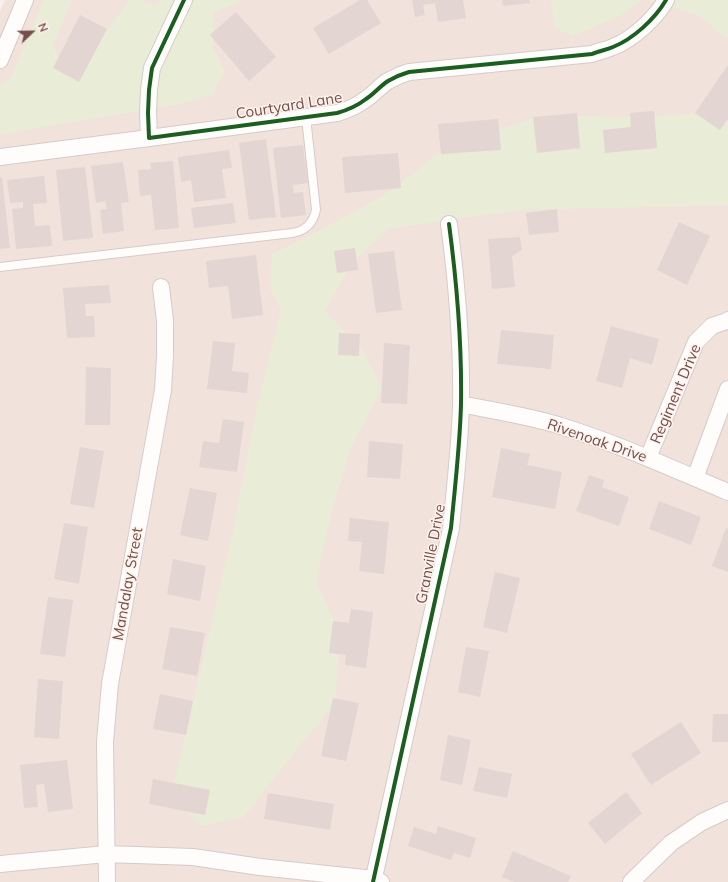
<!DOCTYPE html>
<html>
<head>
<meta charset="utf-8">
<style>
  body { margin:0 }
  #map { position:relative; width:728px; height:882px; overflow:hidden; background:#f7efeb; font-family:Mulish,sans-serif }
  canvas { display:block }
  .north { position:absolute; left:12px; top:12px; width:40px; height:40px; -webkit-text-stroke:3px #fef2ec; paint-order:stroke; rotate:68deg; font-size:11px; font-weight:700; line-height:16px; text-align:center; color:#744f4b }
  .north::after { content:''; display:block; margin:auto; width:14px; height:18px; background:#744f4b; clip-path:polygon(50% 0,100% 100%,50% 72%,0 100%) }
</style>
</head>
<body>
<div id="map">
<canvas width="728" height="882"></canvas>
<div class="north">N</div>
</div>
<script>
const context = document.querySelector('canvas').getContext('2d');
context.lineJoin = 'round';
function fill(path, color) { context.fillStyle = color; context.fill(path, 'evenodd'); }
function strokePath(path, color, width, dash) { context.strokeStyle = color; context.lineWidth = width; context.lineCap = dash ? 'butt' : 'round'; context.setLineDash(dash || []); context.stroke(path); }
function drawText(font, color, halo, rows, align = 'center') {
  context.font = font + ' Mulish,sans-serif'; context.lineWidth = 3; context.setLineDash([]); context.textBaseline = 'middle'; context.strokeStyle = halo; context.fillStyle = color; for (const [text, x, y, turn = 0] of rows) {
    context.save(); context.translate(x, y); context.rotate((+turn || 0) * Math.PI / 180); context.textAlign = isNaN(turn) ? turn : align; if (halo) context.strokeText(text, 0, 0); context.fillText(text, 0, 0); context.restore();
  }
}
fill(new Path2D(`
  M5 0H728V882H0V11Z`), '#f2e2dc');
fill(new Path2D(`
  M44 0H72L53 45 63 69 96 44 130 0H140L153 5 163 0H245L213 13V48L225 71 213 94 184 103 106 116 0 135V85L10 79Z
  M551 0H641L618 17 572 36 554 27Z
  M647 0H728V40L698 15Z
  M728 107V205L521 210 388 229 350 266 325 311 362 349 382 388 351 448 334 502 316 582 340 633 335 703 297 749 244 817 201 826 171 795 232 535 254 419 281 310 270 288 272 254 324 228 381 197 449 145 544 115 631 117 721 113Z`), '#e9ecd6');
fill(new Path2D(`
  M360 0H367L381 23 329 54 313 28Z
  M412 0H463L466 18 438 22 435 3 423 5 425 15 415 17Z
  M502 0H529L530 3 503 6Z
  M236 12 276 57 249 81 210 35Z
  M80 15 107 29 79 82 53 68Z
  M728 65V119L720 130 695 113Z
  M654 111 657 148 605 153 603 130 631 127 630 113Z
  M577 113 580 148 537 153 533 117Z
  M498 119 501 150 441 154 438 124Z
  M266 139 276 217 249 220 239 143Z
  M303 145 308 183 293 185 294 193 303 192 306 215 281 218 273 148Z
  M229 150 232 168 222 169 226 198 194 202 191 180 181 182 178 157Z
  M398 153 401 188 345 193 342 157Z
  M173 161 179 228 155 230 151 195 140 196 138 170 151 169 150 163Z
  M123 162 129 202 121 203 124 231 103 234 100 210 107 209 105 201 96 203 91 166Z
  M85 167 93 238 63 241 56 170Z
  M44 176 47 203 33 204 35 226 50 225 52 246 16 249 12 209 23 208V202L10 203 7 180Z
  M0 177H2L10 248 0 249Z
  M233 203 236 223 194 228 191 208Z
  M557 209 559 232 529 235 526 213Z
  M679 222 710 236 687 285 657 270Z
  M520 237 522 250 512 256 515 287 492 289 488 239Z
  M355 248 358 270 337 273 334 251Z
  M394 251 402 310 376 313 368 254Z
  M256 255 263 315 232 319 228 286 209 288 206 261Z
  M109 285 111 303 85 304 86 316H94L95 337 67 338 63 288Z
  M611 326 659 339 652 365 630 358 622 388 596 381Z
  M501 330 554 335 551 369 497 364Z
  M339 333 360 334 359 356 338 355Z
  M213 341 235 343 232 371 249 373 247 393 207 389Z
  M384 343 410 345 407 404 381 403Z
  M86 367 111 368 110 425H85Z
  M223 419 244 422 237 472 199 467 203 441 219 443Z
  M369 441 403 444 400 479 367 477Z
  M80 447 104 451 94 508 70 504Z
  M501 448 530 454 527 465 562 472 555 509 492 497Z
  M589 475 604 480 602 487 629 497 619 526 576 511Z
  M190 488 217 493 208 541 180 535Z
  M659 501 701 517 691 545 649 529Z
  M350 518 389 522 384 574 359 571 362 542 348 541Z
  M64 523 88 527 79 584 54 579Z
  M726 528 728 529V572L712 566Z
  M173 559 206 566 200 601 167 594Z
  M495 572 520 578 507 633 483 627Z
  M48 597 73 600 65 657 40 654Z
  M351 609 373 612 366 668 345 665 346 655 329 653 333 621 349 623Z
  M170 627 205 633 197 676 162 669Z
  M466 647 489 651 480 697 458 692Z
  M38 679 63 681 59 739 34 737Z
  M160 694 193 701 186 735 153 729Z
  M333 698 359 703 346 761 321 756Z
  M713 714H728V742H712Z
  M681 722 701 753 651 785 631 754Z
  M448 735 471 740 462 785 440 780Z
  M67 760 73 809 48 812 44 784 36 785 38 807 24 808 20 765Z
  M479 767 512 774 507 798 473 791Z
  M153 779 210 790 205 815 149 804Z
  M626 792 642 813 605 844 588 823Z
  M268 793 334 804 330 830 264 819Z
  M438 826 476 838 470 858 454 853 451 860 408 846 414 827 436 834Z
  M513 851 571 876 568 882H514L502 877Z`), '#e3d5d2');
const lane = new Path2D(`
  M0 267 292 233C305 231 313 224 316 210L306 117`);
const street = new Path2D(`
  M184 0 152 68 149 90 148 113 149 138 337 113C348 110 357 106 366 99 374 94 380 86 388 81 395 77 402 74 409 72L592 54C599 51 606 50 613 47 633 39 655 19 666 0
  M0 60 25 0
  M0 157 149 138
  M461 404C494 411 529 416 561 426 619 444 673 469 728 492
  M648 458 696 342 712 326 727 321 728 320
  M695 478 728 389
  M0 864 106 854 193 857 260 867 374 879 381 882
  M107 882 105 742 110 684 163 390 165 356V321L161 287
  M373 882 451 528C455 487 460 445 461 404 462 343 457 284 449 224
  M631 882 671 843 702 822 728 810`);
strokePath(lane, '#d6cbc8', 10);
strokePath(street, '#d6cbc8', 18);
strokePath(lane, '#fefdfc', 8);
strokePath(street, '#fefdfc', 16);
strokePath(new Path2D(`
  M184 0 152 68 149 90 148 113 149 138 337 113C348 110 357 106 366 99 374 94 380 86 388 81 395 77 402 74 409 72L592 54C599 51 606 50 613 47 633 39 655 19 666 0
  M373 882 451 528C455 487 460 445 461 404 462 343 457 284 449 224`), '#1b5e20', 4);
drawText('15px', '#744f4b', '#fef2ec', [
  ["Courtyard Lane",289,106,-9],
  ["Regiment Drive",676,394,-67],
  ["Rivenoak Drive",597,441,19],
  ["Granville Drive",431,554,-79],
  ["Mandalay Street",128,584,-80]
]);
</script>
</body>
</html>
